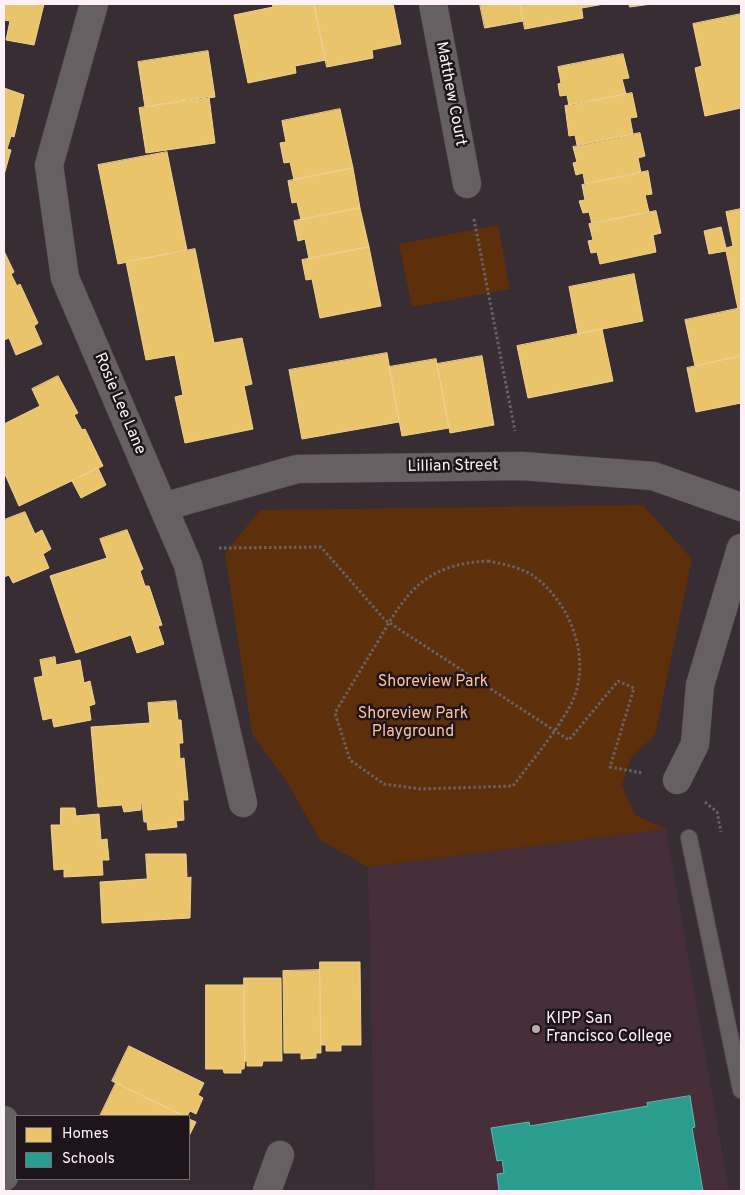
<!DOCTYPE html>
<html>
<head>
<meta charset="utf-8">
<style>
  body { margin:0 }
  #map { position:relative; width:745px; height:1195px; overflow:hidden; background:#382d32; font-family:Overpass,sans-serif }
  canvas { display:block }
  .frame { position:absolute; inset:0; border:5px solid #fdf0f6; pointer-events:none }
  .legend { position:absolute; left:15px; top:1115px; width:175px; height:65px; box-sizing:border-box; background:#1d1519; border:1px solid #776d71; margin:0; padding:6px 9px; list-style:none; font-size:15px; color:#fdf0f6 }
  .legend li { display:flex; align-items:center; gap:10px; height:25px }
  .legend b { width:25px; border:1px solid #776d71 }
</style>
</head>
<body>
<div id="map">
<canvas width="745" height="1195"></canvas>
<div class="frame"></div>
<ul class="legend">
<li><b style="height:14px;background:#e9c46a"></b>Homes</li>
<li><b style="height:14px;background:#2a9d8f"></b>Schools</li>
</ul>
</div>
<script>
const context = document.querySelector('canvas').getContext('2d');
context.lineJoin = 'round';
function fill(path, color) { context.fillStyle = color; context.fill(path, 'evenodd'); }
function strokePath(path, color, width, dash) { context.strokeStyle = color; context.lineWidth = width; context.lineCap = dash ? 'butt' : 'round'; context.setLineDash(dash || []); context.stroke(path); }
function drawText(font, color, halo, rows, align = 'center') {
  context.font = font + ' Overpass,sans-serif'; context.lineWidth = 5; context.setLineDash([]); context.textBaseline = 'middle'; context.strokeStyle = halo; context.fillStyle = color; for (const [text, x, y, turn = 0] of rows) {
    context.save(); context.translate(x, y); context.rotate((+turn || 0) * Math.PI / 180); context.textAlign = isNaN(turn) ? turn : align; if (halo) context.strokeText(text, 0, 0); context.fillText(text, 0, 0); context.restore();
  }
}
fill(new Path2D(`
  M666 829 729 1191H375L368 867Z`), '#462f39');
fill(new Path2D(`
  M498 225 510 289 412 307 399 244Z
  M643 505 692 559 655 735 631 758 622 786 635 815 666 829 368 867 320 840 286 780 252 734 225 553 260 510Z`), '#5d2f0a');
const homes = new Path2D(`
  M4 4H44L34 45 6 40 10 21 4 20Z
  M272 4H314L326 60 295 66 296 73 248 83 234 15 273 7Z
  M314 4H393L401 44 372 50 373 58 327 67Z
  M480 4H520L523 21 485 28Z
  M520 4H581L583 18 525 29Z
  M581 4H604L582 8Z
  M629 4H651L630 7Z
  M741 14V108L705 116 695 68 702 66 693 24Z
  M208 51 215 97 145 107 138 62Z
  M623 54 629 78 622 79 626 94 569 106 567 95 560 96 558 84 561 83 558 67Z
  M4 88 24 95 14 137 11 136 7 149 11 150 4 175Z
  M632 93 637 117 630 118 633 134 577 145 575 135 569 136 565 106Z
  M209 97 215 143 146 153 139 108Z
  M340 109 353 168 294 180 290 162 284 163 280 143 286 142 282 121Z
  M640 133 645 156 638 158 641 173 585 184 583 173 576 175 573 163 577 162 573 147Z
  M167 152 187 250 118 264 98 165Z
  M353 168 360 208 301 220 297 202 292 203 288 181Z
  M648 171 652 194 645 195 649 212 592 224 589 212 583 213 579 201 585 200 582 185Z
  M360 208 369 247 309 259 305 239 298 241 294 221Z
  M741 209V308L738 309 726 251 709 254 704 231 721 227 726 248 733 246 726 212Z
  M656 211 661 233 653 235 656 252 600 264 597 252 591 253 588 241 593 240 589 224Z
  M369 247 381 306 320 318 312 279 306 280 302 260Z
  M195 249 214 343 242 338 252 384 244 386 253 429 185 443 175 397 183 395 175 355 146 360 126 262Z
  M4 251 14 272 11 274 17 286 20 284 38 323 34 326 42 344 16 355 9 338 4 340Z
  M634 274 643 321 578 334 569 287Z
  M741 308V356L695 366 685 320Z
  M602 329 613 381 528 398 517 346Z
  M387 353 399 422 302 439 289 370Z
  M482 356 494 425 450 433 437 364Z
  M741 356V403L696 412 687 368Z
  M436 359 449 428 402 436 389 367Z
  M58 376 78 413 74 415 82 430 85 429 103 466 19 506 4 472V424L40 406 32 389Z
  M98 468 106 485 81 498 72 481Z
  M25 512 35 534 42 530 51 549 43 554 49 568 13 583 9 575 4 577V520Z
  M127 530 143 569 140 571 145 586H149L162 625 158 626 164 644 137 653 131 635 76 653 50 576 107 558 100 539Z
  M55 657 56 665 80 660 84 683 90 681 95 704 89 706 91 720 54 727 52 718 43 720 34 678 43 676 40 660Z
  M176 701 178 720H181L183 743H179L180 759 184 758 188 800H183L184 820 176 821 177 827 148 830 147 822H144L142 803H141V810L124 812 122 805 98 807 91 727 150 723 148 703Z
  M61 808H75L76 816 99 814 101 840 107 839 109 860H102L103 875 64 877V869L54 870 51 825H60Z
  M146 854H186L187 878 191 877 190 918 102 923 100 882 147 879Z
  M320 962H360L361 1045H341V1051H326V1045H321Z
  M320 970 321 1053H316V1058L301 1059V1053H284L283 971Z
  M244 978H281L282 1061H263L262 1066H247V1061H245Z
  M206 985H244L245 1061 244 1069H241V1073H224L223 1069H206Z
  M129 1046 204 1083 198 1095 203 1098 196 1114 190 1111 187 1116H184L112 1081Z
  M116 1083 184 1116H100Z
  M189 1119 196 1122 189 1136Z`);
fill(homes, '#e9c46a');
strokePath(homes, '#efd194', 1);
const schools = new Path2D(`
  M690 1096 695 1127 692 1128 703 1191H499L497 1174 504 1173 502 1160 497 1161 491 1128 529 1122 530 1126 648 1106 647 1103Z`);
fill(schools, '#2a9d8f');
strokePath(schools, '#69b6ae', 1);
const lane = new Path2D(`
  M689 838 741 1090`);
const street = new Path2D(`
  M94 4 49 165 65 278 188 565 243 803
  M433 4 467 184
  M163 507 297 469 522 466 653 476 741 507
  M677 780 695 744 700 685 741 548
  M4 1120 6 1154 4 1177
  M267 1191 280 1155`);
strokePath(lane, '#534a4f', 18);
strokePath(street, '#534a4f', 29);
strokePath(new Path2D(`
  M474 219 515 431
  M219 548 321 547 385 620 569 740 618 681 634 688 610 767 642 773
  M488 561C503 564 519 567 532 575 571 602 593 660 571 704 556 733 533 759 513 786L421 789 384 784 350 760 335 713C349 689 363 666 377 643 406 592 425 564 488 561Z
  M705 802 717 812 721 832`), '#696265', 3, [2.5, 2.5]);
strokePath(lane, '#676063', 16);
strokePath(street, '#676063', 28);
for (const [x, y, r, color] of [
  [536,1029,5,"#b8acb1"]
]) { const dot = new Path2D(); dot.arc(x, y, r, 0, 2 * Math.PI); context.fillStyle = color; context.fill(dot); strokePath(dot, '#1d1519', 2); }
drawText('16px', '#fdf0f6', '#1d1519', [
  ["Matthew Court",450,94,79],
  ["Rosie Lee Lane",119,404,67],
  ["Lillian Street",453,467,-1]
]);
drawText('16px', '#fdc09b', '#1d1519', [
  ["Shoreview Park",433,683],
  ["Shoreview Park",413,715],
  ["Playground",413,733]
]);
drawText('16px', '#fdf0f6', '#1d1519', [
  ["KIPP San",546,1020],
  ["Francisco College",546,1038]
], 'left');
</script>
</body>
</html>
